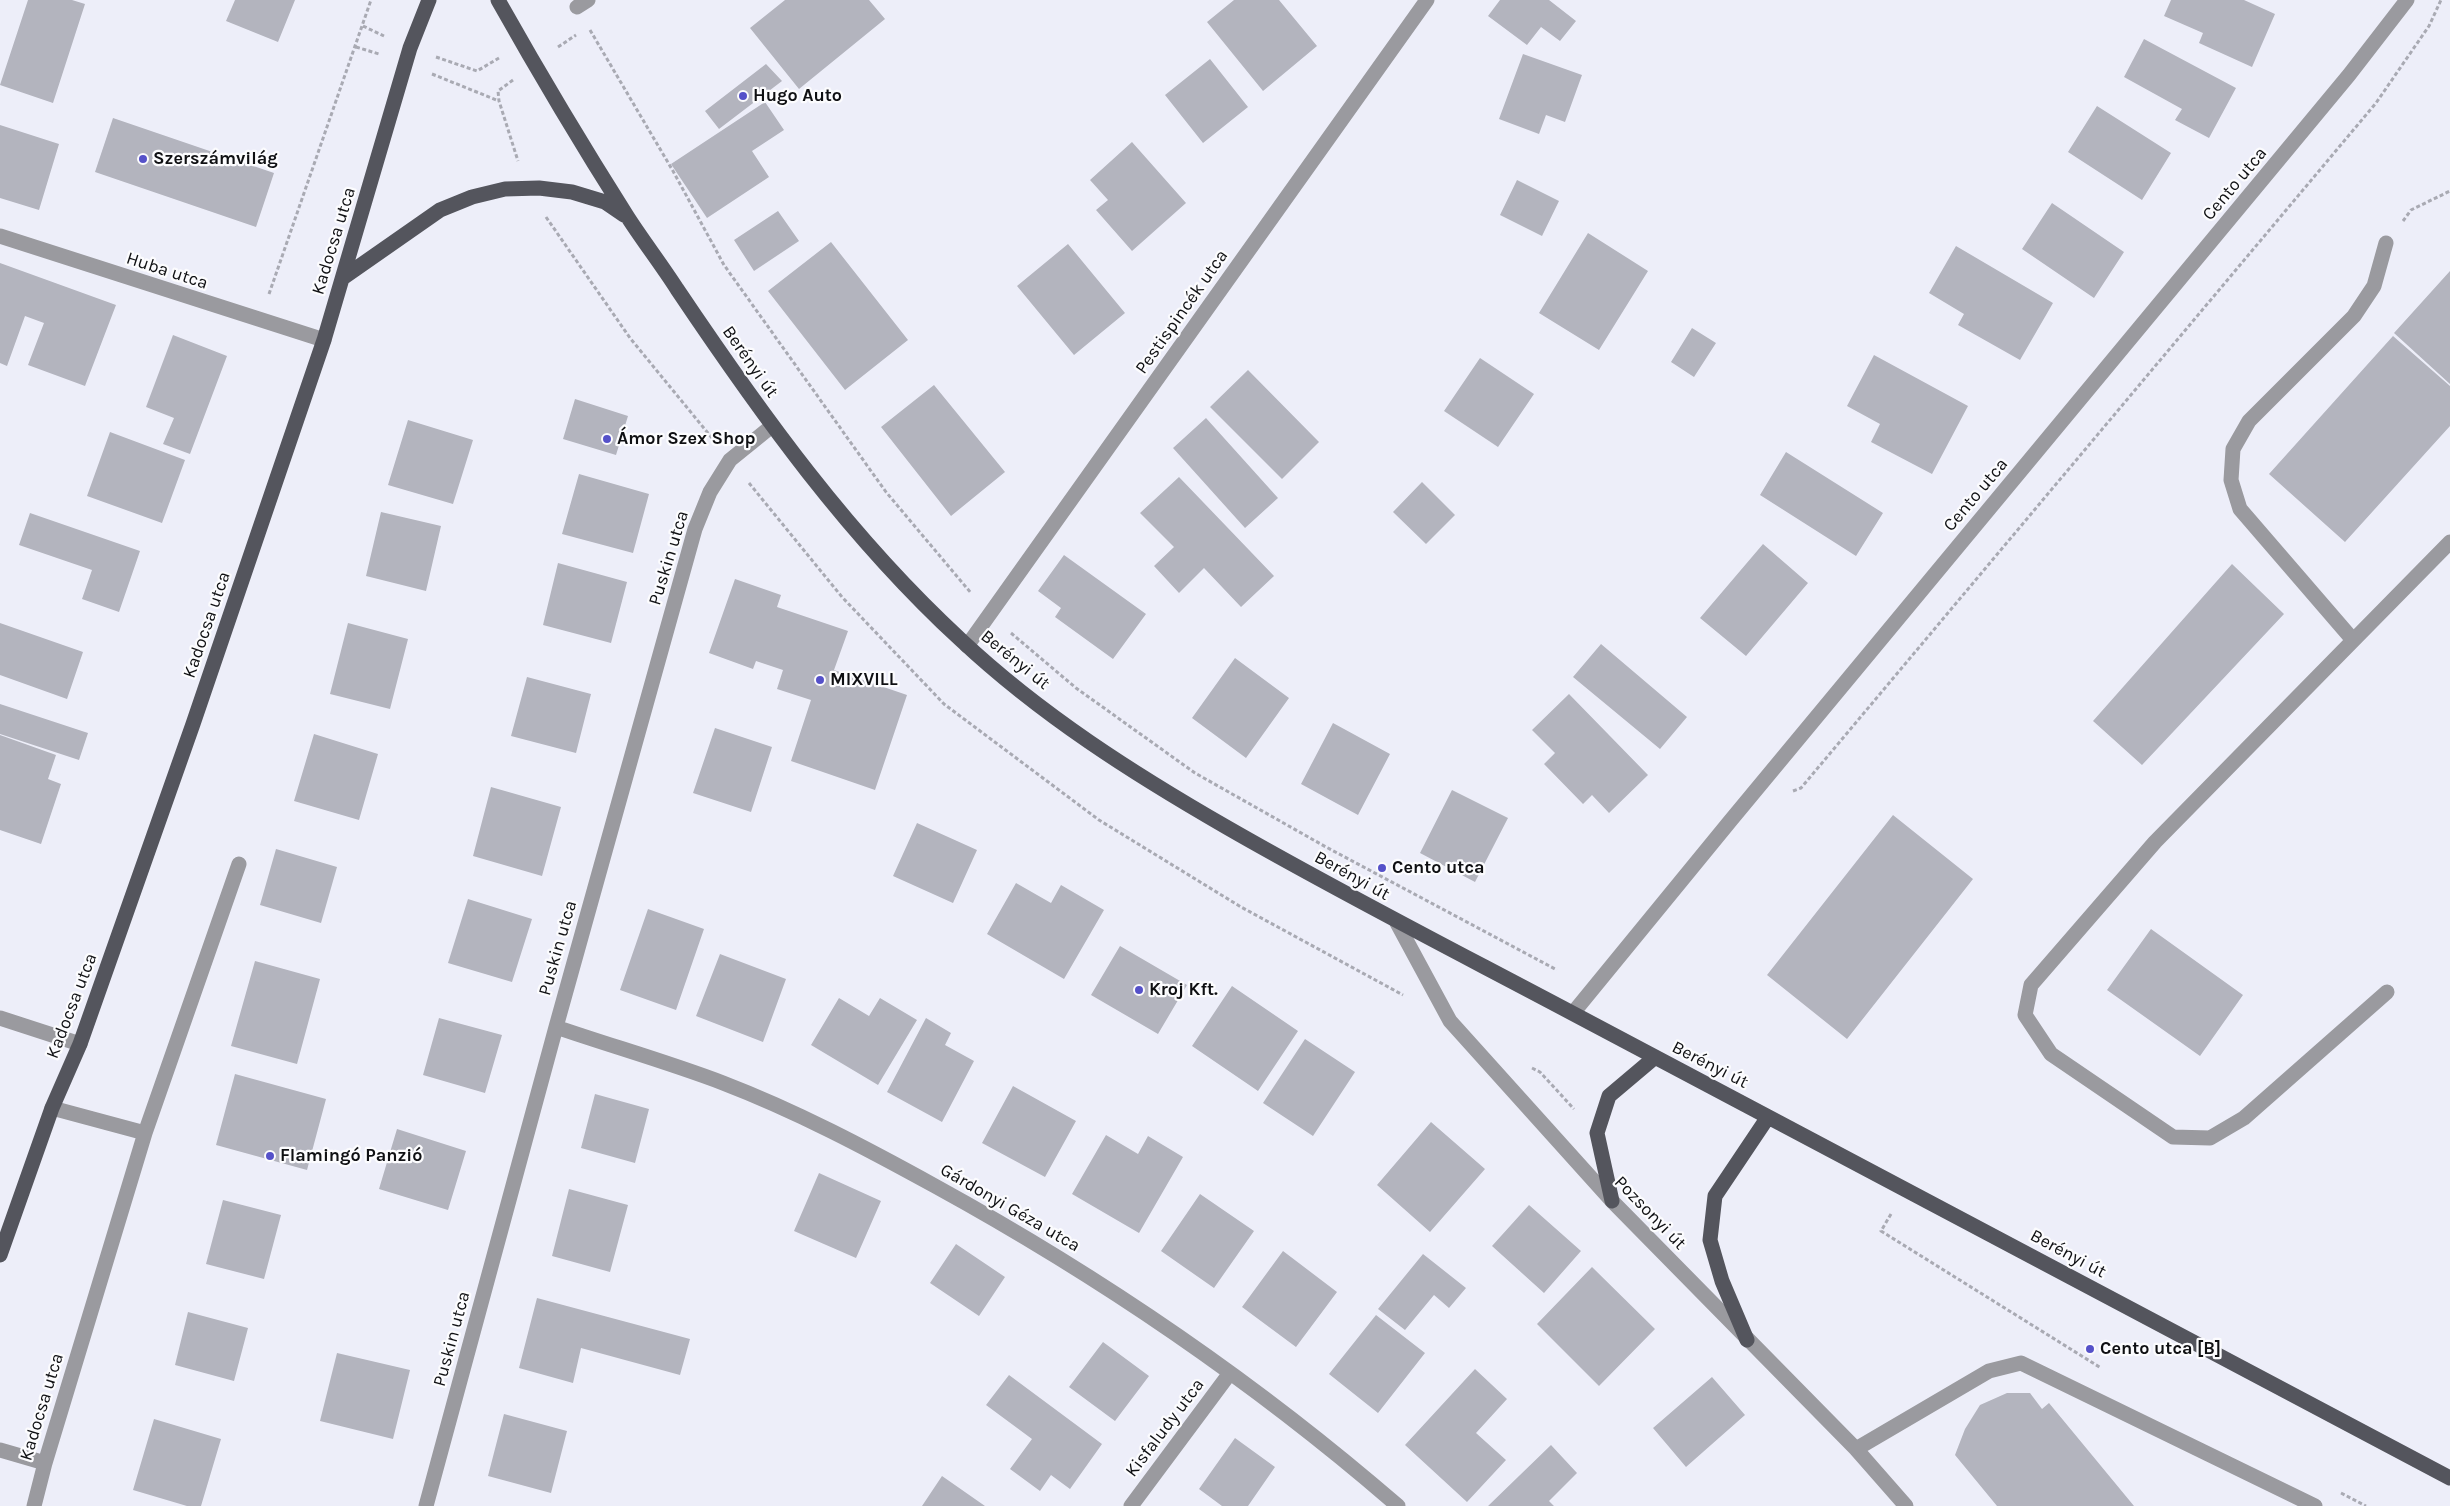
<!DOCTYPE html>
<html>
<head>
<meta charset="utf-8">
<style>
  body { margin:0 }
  canvas { display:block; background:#edeef9 }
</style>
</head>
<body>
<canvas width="2450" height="1506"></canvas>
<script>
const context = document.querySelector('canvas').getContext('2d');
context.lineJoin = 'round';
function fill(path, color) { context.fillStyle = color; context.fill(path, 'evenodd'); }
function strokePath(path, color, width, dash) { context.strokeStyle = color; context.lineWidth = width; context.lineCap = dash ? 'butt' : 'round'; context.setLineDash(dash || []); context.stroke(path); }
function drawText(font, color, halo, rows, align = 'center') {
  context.font = font + ' Karla,sans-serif'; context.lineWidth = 4.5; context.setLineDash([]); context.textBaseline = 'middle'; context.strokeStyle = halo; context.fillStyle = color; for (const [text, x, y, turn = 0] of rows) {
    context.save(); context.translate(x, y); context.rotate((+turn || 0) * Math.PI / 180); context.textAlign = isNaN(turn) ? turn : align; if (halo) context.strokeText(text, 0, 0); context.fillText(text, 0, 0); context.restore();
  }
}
fill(new Path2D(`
  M28 0H72L85 4 53 103 0 85Z
  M235 0H295L278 42 226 21Z
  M785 0H869L885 19 799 89 750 28Z
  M1234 0H1279L1317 46 1263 91 1207 22Z
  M1500 0H1549L1576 21 1560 41 1541 27 1527 45 1488 16Z
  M2171 0H2244L2275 14 2252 67 2199 43 2203 33 2164 16Z
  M2144 39 2236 88 2209 138 2175 120 2182 109 2124 77Z
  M1523 54 1582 75 1565 122 1546 115 1539 134 1499 119Z
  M1210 59 1248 107 1203 143 1165 95Z
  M766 64 782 81 719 129 705 111Z
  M765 102 784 130 752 151 769 177 707 218 671 164Z
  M2097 106 2171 153 2142 200 2068 152Z
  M113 118 274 173 256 227 95 172Z
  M0 125 59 144 39 210 0 198Z
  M1132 142 1186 203 1132 251 1096 210 1108 200 1090 180Z
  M1517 180 1559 201 1542 236 1500 215Z
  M2052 203 2124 252 2094 298 2022 249Z
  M778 211 799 241 754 271 734 240Z
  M1588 233 1648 271 1599 350 1539 313Z
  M831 242 908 340 845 390 768 291Z
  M1068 244 1125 313 1074 355 1017 286Z
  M1956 246 2053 303 2020 360 1958 325 1964 314 1929 293Z
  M0 263 116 305 85 386 28 365 44 323 25 316 7 366 0 363Z
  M2450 271V384L2394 333Z
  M1692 328 1716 343 1694 377 1671 362Z
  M173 335 227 356 190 454 163 444 174 418 146 407Z
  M2393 336 2450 386V426L2345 542 2269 474Z
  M1874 355 1968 406 1932 474 1871 442 1880 424 1847 406Z
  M1480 358 1534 394 1498 447 1444 411Z
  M1248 370 1319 442 1282 479 1210 407Z
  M934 385 1005 472 951 516 881 427Z
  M575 399 628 416 616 455 563 439Z
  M1206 418 1278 498 1245 528 1173 448Z
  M408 420 473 440 453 504 388 485Z
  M110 432 185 460 162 523 87 496Z
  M1786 452 1883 513 1856 556 1760 495Z
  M579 474 649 494 633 553 562 534Z
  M1179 477 1274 576 1241 607 1204 568 1179 593 1154 566 1174 547 1140 513Z
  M1422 482 1455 515 1426 544 1393 512Z
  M381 512 441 526 426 591 366 576Z
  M30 513 140 551 119 612 82 599 92 570 19 545Z
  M1763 544 1808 583 1746 656 1700 618Z
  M1064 555 1146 614 1113 659 1055 617 1061 608 1038 591Z
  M558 563 627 582 611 643 543 625Z
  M2232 564 2284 614 2142 765 2093 721Z
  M735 579 781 595 777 607 848 631 834 670 907 695 875 790 791 761 811 700 777 689 783 670 756 661 753 669 709 653Z
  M0 623 83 652 67 699 0 675Z
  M348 623 408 639 390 709 330 694Z
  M1601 644 1687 717 1660 749 1573 677Z
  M1235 658 1289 698 1246 758 1192 718Z
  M527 677 591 694 576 753 511 736Z
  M1569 694 1648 775 1609 813 1592 795 1583 804 1544 764 1555 753 1532 730Z
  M0 704 88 733 79 760 0 734Z
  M1333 723 1390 754 1358 815 1301 784Z
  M715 728 772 747 751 812 693 793Z
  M314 734 378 754 359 820 294 801Z
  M0 735 56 755 48 779 61 784 41 844 0 830Z
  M491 787 561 807 542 876 473 856Z
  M1452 790 1508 818 1475 882 1420 853Z
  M1893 815 1973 879 1847 1039 1767 975Z
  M917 823 977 850 953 903 893 876Z
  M276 849 337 867 321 923 260 905Z
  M1016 883 1051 903 1061 885 1104 910 1064 979 987 934Z
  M468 899 532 919 512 982 448 963Z
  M648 909 704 929 676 1010 620 990Z
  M2151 929 2243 995 2200 1056 2107 990Z
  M1120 946 1187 985 1158 1034 1091 995Z
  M720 954 786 979 763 1042 696 1016Z
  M255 961 320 979 297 1064 231 1046Z
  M1232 986 1298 1031 1258 1091 1192 1046Z
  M839 998 869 1016 880 998 917 1020 878 1085 811 1045Z
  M439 1018 502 1035 485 1093 423 1075Z
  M926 1018 951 1033 945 1045 974 1061 942 1122 887 1092Z
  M1305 1039 1355 1072 1313 1136 1263 1103Z
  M235 1074 326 1099 307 1170 216 1145Z
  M1013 1086 1076 1121 1045 1177 982 1143Z
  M595 1094 649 1109 635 1163 581 1148Z
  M1431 1122 1485 1169 1430 1232 1377 1185Z
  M397 1129 466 1151 448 1210 379 1189Z
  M1106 1135 1138 1154 1148 1136 1183 1157 1139 1233 1072 1194Z
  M819 1173 881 1201 856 1258 794 1231Z
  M569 1189 628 1205 610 1272 552 1256Z
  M1200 1194 1254 1231 1214 1288 1161 1251Z
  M223 1200 281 1215 264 1279 206 1264Z
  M1529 1205 1581 1251 1544 1293 1492 1246Z
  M956 1244 1005 1277 979 1316 930 1283Z
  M1283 1251 1337 1292 1296 1347 1242 1307Z
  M1423 1254 1466 1288 1449 1308 1434 1295 1405 1330 1378 1309Z
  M1592 1267 1655 1329 1599 1386 1537 1324Z
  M537 1298 690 1339 680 1375 581 1348 573 1383 519 1368Z
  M188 1312 248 1328 234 1381 175 1365Z
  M1376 1315 1425 1353 1378 1413 1329 1374Z
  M1103 1342 1149 1376 1115 1421 1069 1387Z
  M337 1353 410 1370 393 1439 320 1421Z
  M1475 1369 1507 1399 1476 1433 1506 1460 1467 1502 1405 1445Z
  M1009 1375 1102 1444 1070 1489 1051 1475 1040 1491 1010 1469 1032 1439 986 1405Z
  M1712 1377 1745 1415 1686 1467 1653 1428Z
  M2007 1393H2030L2042 1409 2049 1403 2134 1506H1997L1955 1455 1965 1429 1980 1405Z
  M504 1414 567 1431 551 1493 488 1476Z
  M154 1419 221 1439 201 1506H187L133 1490Z
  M1235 1438 1275 1467 1248 1506H1222L1199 1489Z
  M1551 1445 1577 1473 1549 1501 1554 1506H1488Z
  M942 1476 985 1506H922Z`), '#b3b4be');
strokePath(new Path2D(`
  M363 26 384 36
  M590 30 673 171 724 265 886 492 971 593
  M356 47 379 54
  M558 47 576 35
  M436 57 477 71 499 58
  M432 74 499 101
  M513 80 498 91 499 101 518 161
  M546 217 630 338 712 438
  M2403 221 2411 210 2450 191
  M269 294 371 0
  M749 483 842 597 944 704 1099 820 1241 907 1403 995
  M1011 633 1076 688 1195 773 1326 847 1557 970
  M1793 791 1801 788 2376 103 2429 26 2441 0
  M1532 1068 1540 1072 1574 1109
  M1891 1214 1881 1231 2101 1368
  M2341 1493 2366 1506`), '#a9aab3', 3, [4, 2.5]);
strokePath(new Path2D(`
  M577 7 588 0
  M0 236 324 340
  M2353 640 2240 509 2231 480 2233 449 2249 421 2354 316 2374 286 2386 243
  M967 646 1427 0
  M1397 923 1450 1021 1612 1201 1856 1449 1906 1506
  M2387 992 2244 1118 2210 1138 2173 1137 2051 1054 2025 1015 2031 985 2155 842 2450 542
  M1573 1013 1731 820 2349 75 2407 0
  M0 1018 80 1044
  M556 1027C611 1046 668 1062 723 1083 796 1111 866 1148 935 1186 1099 1276 1256 1383 1398 1506
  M52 1108 145 1133
  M1856 1449 1989 1371 2021 1363 2315 1506
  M0 1450 45 1463
  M34 1506 45 1463 145 1133 239 864
  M426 1506 556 1027 695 529 710 492 730 460 772 426
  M1131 1506 1230 1373`), '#9a9a9f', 15);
strokePath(new Path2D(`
  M498 0C539 73 582 145 627 216 643 241 661 264 677 289 761 414 849 537 961 640 1041 715 1134 774 1228 828 1341 893 1457 952 1572 1013 1864 1168 2157 1323 2450 1478
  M344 277 440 210 472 197 505 189 539 188 572 192 605 202 624 215
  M1612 1201 1597 1133 1609 1096 1654 1058
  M0 1255 52 1108 80 1044 193 724 324 340 410 48 429 0
  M1747 1340 1722 1281 1710 1240 1715 1196 1768 1117`), '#54555d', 15);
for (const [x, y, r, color] of [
  [743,96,5,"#5551c9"],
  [143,159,5,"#5551c9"],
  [607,439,5,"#5551c9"],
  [820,680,5,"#5551c9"],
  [1382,868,5,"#5551c9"],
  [1139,990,5,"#5551c9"],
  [270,1156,5,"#5551c9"],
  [2090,1349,5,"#5551c9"]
]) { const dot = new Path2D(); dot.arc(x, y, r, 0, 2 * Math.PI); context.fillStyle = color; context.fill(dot); strokePath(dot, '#fcfcfe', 2); }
drawText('bold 18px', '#0f1013', '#fcfcfe', [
  ["Hugo Auto",753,96],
  ["Szerszámvilág",153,159],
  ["Ámor Szex Shop",617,439],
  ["MIXVILL",830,680],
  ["Cento utca",1392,868],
  ["Kroj Kft.",1149,990],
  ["Flamingó Panzió",280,1156],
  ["Cento utca [B]",2100,1349]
], 'left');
drawText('18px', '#0f1013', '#fcfcfe', [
  ["Cento utca",2235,184,-50],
  ["Kadocsa utca",334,241,-73],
  ["Huba utca",167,271,18],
  ["Pestispincék utca",1182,312,-55],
  ["Berényi út",750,362,55],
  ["Cento utca",1976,495,-50],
  ["Puskin utca",669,558,-73],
  ["Kadocsa utca",207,625,-71],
  ["Berényi út",1015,660,39],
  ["Berényi út",1352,876,29],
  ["Puskin utca",558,948,-74],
  ["Kadocsa utca",72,1006,-69],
  ["Berényi út",1710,1065,27],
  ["Gárdonyi Géza utca",1010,1208,30],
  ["Pozsonyi út",1650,1213,46],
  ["Berényi út",2068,1254,28],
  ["Puskin utca",452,1339,-75],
  ["Kadocsa utca",42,1407,-73],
  ["Kisfaludy utca",1165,1428,-53]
]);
</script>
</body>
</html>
